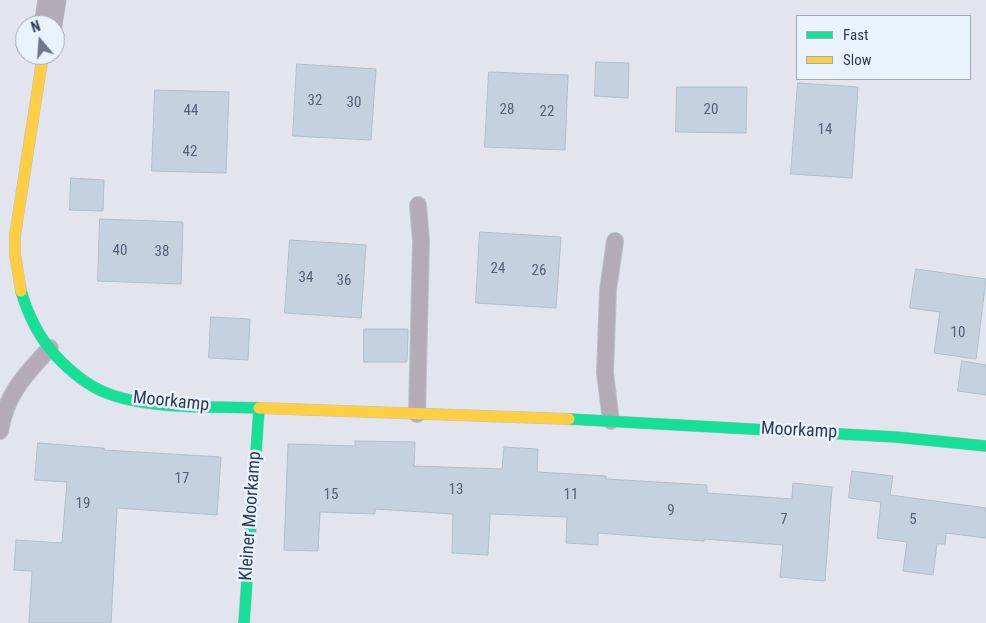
<!DOCTYPE html>
<html>
<head>
<meta charset="utf-8">
<style>
  body { margin:0 }
  #map { position:relative; width:986px; height:623px; overflow:hidden; background:#e2e5ed; font-family:"Roboto Condensed",sans-serif }
  canvas { display:block }
  .legend { position:absolute; left:796px; top:15px; width:175px; height:65px; box-sizing:border-box; background:#eaf1ff; border:1px solid #9fa8bc; margin:0; padding:6px 9px; list-style:none; font-size:15px; color:#2e3b57 }
  .legend li { display:flex; align-items:center; gap:10px; height:25px }
  .legend b { width:25px; border:1px solid #9fa8bc }
  .north { position:absolute; left:15px; top:15px; width:50px; height:50px; box-sizing:border-box; background:#eaf1ff; border:1px solid #9fa8bc; border-radius:50%; rotate:342deg; font-size:14px; font-weight:700; line-height:20px; text-align:center; color:#2e3b57 }
  .north::after { content:''; display:block; margin:auto; width:18px; height:22px; background:#6d768c; clip-path:polygon(50% 0,100% 100%,50% 72%,0 100%) }
</style>
</head>
<body>
<div id="map">
<canvas width="986" height="623"></canvas>
<ul class="legend">
<li><b style="height:6px;background:#16e098"></b>Fast</li>
<li><b style="height:6px;background:#ffcf43"></b>Slow</li>
</ul>
<div class="north">N</div>
</div>
<script>
const context = document.querySelector('canvas').getContext('2d');
context.lineJoin = 'round';
function fill(path, color) { context.fillStyle = color; context.fill(path, 'evenodd'); }
function strokePath(path, color, width, dash) { context.strokeStyle = color; context.lineWidth = width; context.lineCap = dash ? 'butt' : 'round'; context.setLineDash(dash || []); context.stroke(path); }
function drawText(font, color, halo, rows, align = 'center') {
  context.font = font + ' "Roboto Condensed",sans-serif'; context.lineWidth = 5; context.setLineDash([]); context.textBaseline = 'middle'; context.strokeStyle = halo; context.fillStyle = color; for (const [text, x, y, turn = 0] of rows) {
    context.save(); context.translate(x, y); context.rotate((+turn || 0) * Math.PI / 180); context.textAlign = isNaN(turn) ? turn : align; if (halo) context.strokeText(text, 0, 0); context.fillText(text, 0, 0); context.restore();
  }
}
const building = new Path2D(`
  M596 62 629 63 628 98 595 96Z
  M297 64 376 69 371 140 293 136Z
  M489 72 568 75 565 150 485 147Z
  M798 83 858 87 852 178 791 174Z
  M677 87H747L746 133 676 132Z
  M155 90 229 92 226 173 152 171Z
  M71 178 104 180 103 211 70 210Z
  M100 219 183 222 181 284 98 281Z
  M480 232 561 237 556 308 476 303Z
  M290 240 366 245 361 318 285 313Z
  M916 269 986 279 976 359 934 353 940 312 910 308Z
  M211 317 250 319 248 360 209 358Z
  M364 329H408L407 362H364Z
  M962 361 986 365V395L958 391Z
  M355 441 415 442 414 466 502 469 504 447 538 449 537 472 606 476V479L707 485V493L792 499 793 483 832 487 825 581 780 577 783 545 704 539V541L598 533V545L566 543 567 517 490 514 488 555 452 553 453 514 375 509V514L320 512 318 551 284 550 288 444 355 446Z
  M38 443 104 448V450L221 457 217 515 117 508 111 623H29L32 571 14 570 16 540 62 543 67 482 35 480Z
  M852 471 893 476 890 495 986 508V538L946 533 945 544H937L933 575 903 571 907 542 877 538 881 502 849 498Z`);
fill(building, '#c4d2e0');
strokePath(building, '#b0becc', 1);
const lane = new Path2D(`
  M417 414 421 241 418 205
  M611 421 605 373 608 290 615 241
  M0 431C6 394 25 375 50 348`);
const street = new Path2D(`
  M48 25 52 0`);
const fast = new Path2D(`
  M21 291C28 315 39 337 55 355 69 370 85 384 104 392 147 410 212 406 259 408
  M569 419 896 437 986 446
  M244 623 259 409`);
const slow = new Path2D(`
  M21 291 15 254V235L43 55
  M259 408 569 419`);
strokePath(lane, '#bbc0cb', 18);
strokePath(street, '#bbc0cb', 29);
strokePath(fast, '#bbc0cb', 12);
strokePath(slow, '#bbc0cb', 12);
strokePath(lane, '#b3acb6', 16);
strokePath(street, '#b3acb6', 28);
strokePath(fast, '#16e098', 11);
strokePath(slow, '#ffcf43', 11);
drawText('15px', '#546179', null, [
  ["32",315,101],
  ["30",354,103],
  ["28",507,110],
  ["20",711,110],
  ["44",191,111],
  ["22",547,112],
  ["14",825,130],
  ["42",190,152],
  ["40",120,251],
  ["38",162,252],
  ["24",498,269],
  ["26",539,271],
  ["34",306,278],
  ["36",344,281],
  ["10",958,333],
  ["17",182,479],
  ["13",456,490],
  ["15",331,495],
  ["11",571,495],
  ["19",83,504],
  ["9",671,511],
  ["7",784,520],
  ["5",913,520]
]);
drawText('18px', '#2e3b57', '#eaf1ff', [
  ["Moorkamp",171,402,6],
  ["Moorkamp",799,431,3],
  ["Kleiner Moorkamp",251,516,-86]
]);
</script>
</body>
</html>
